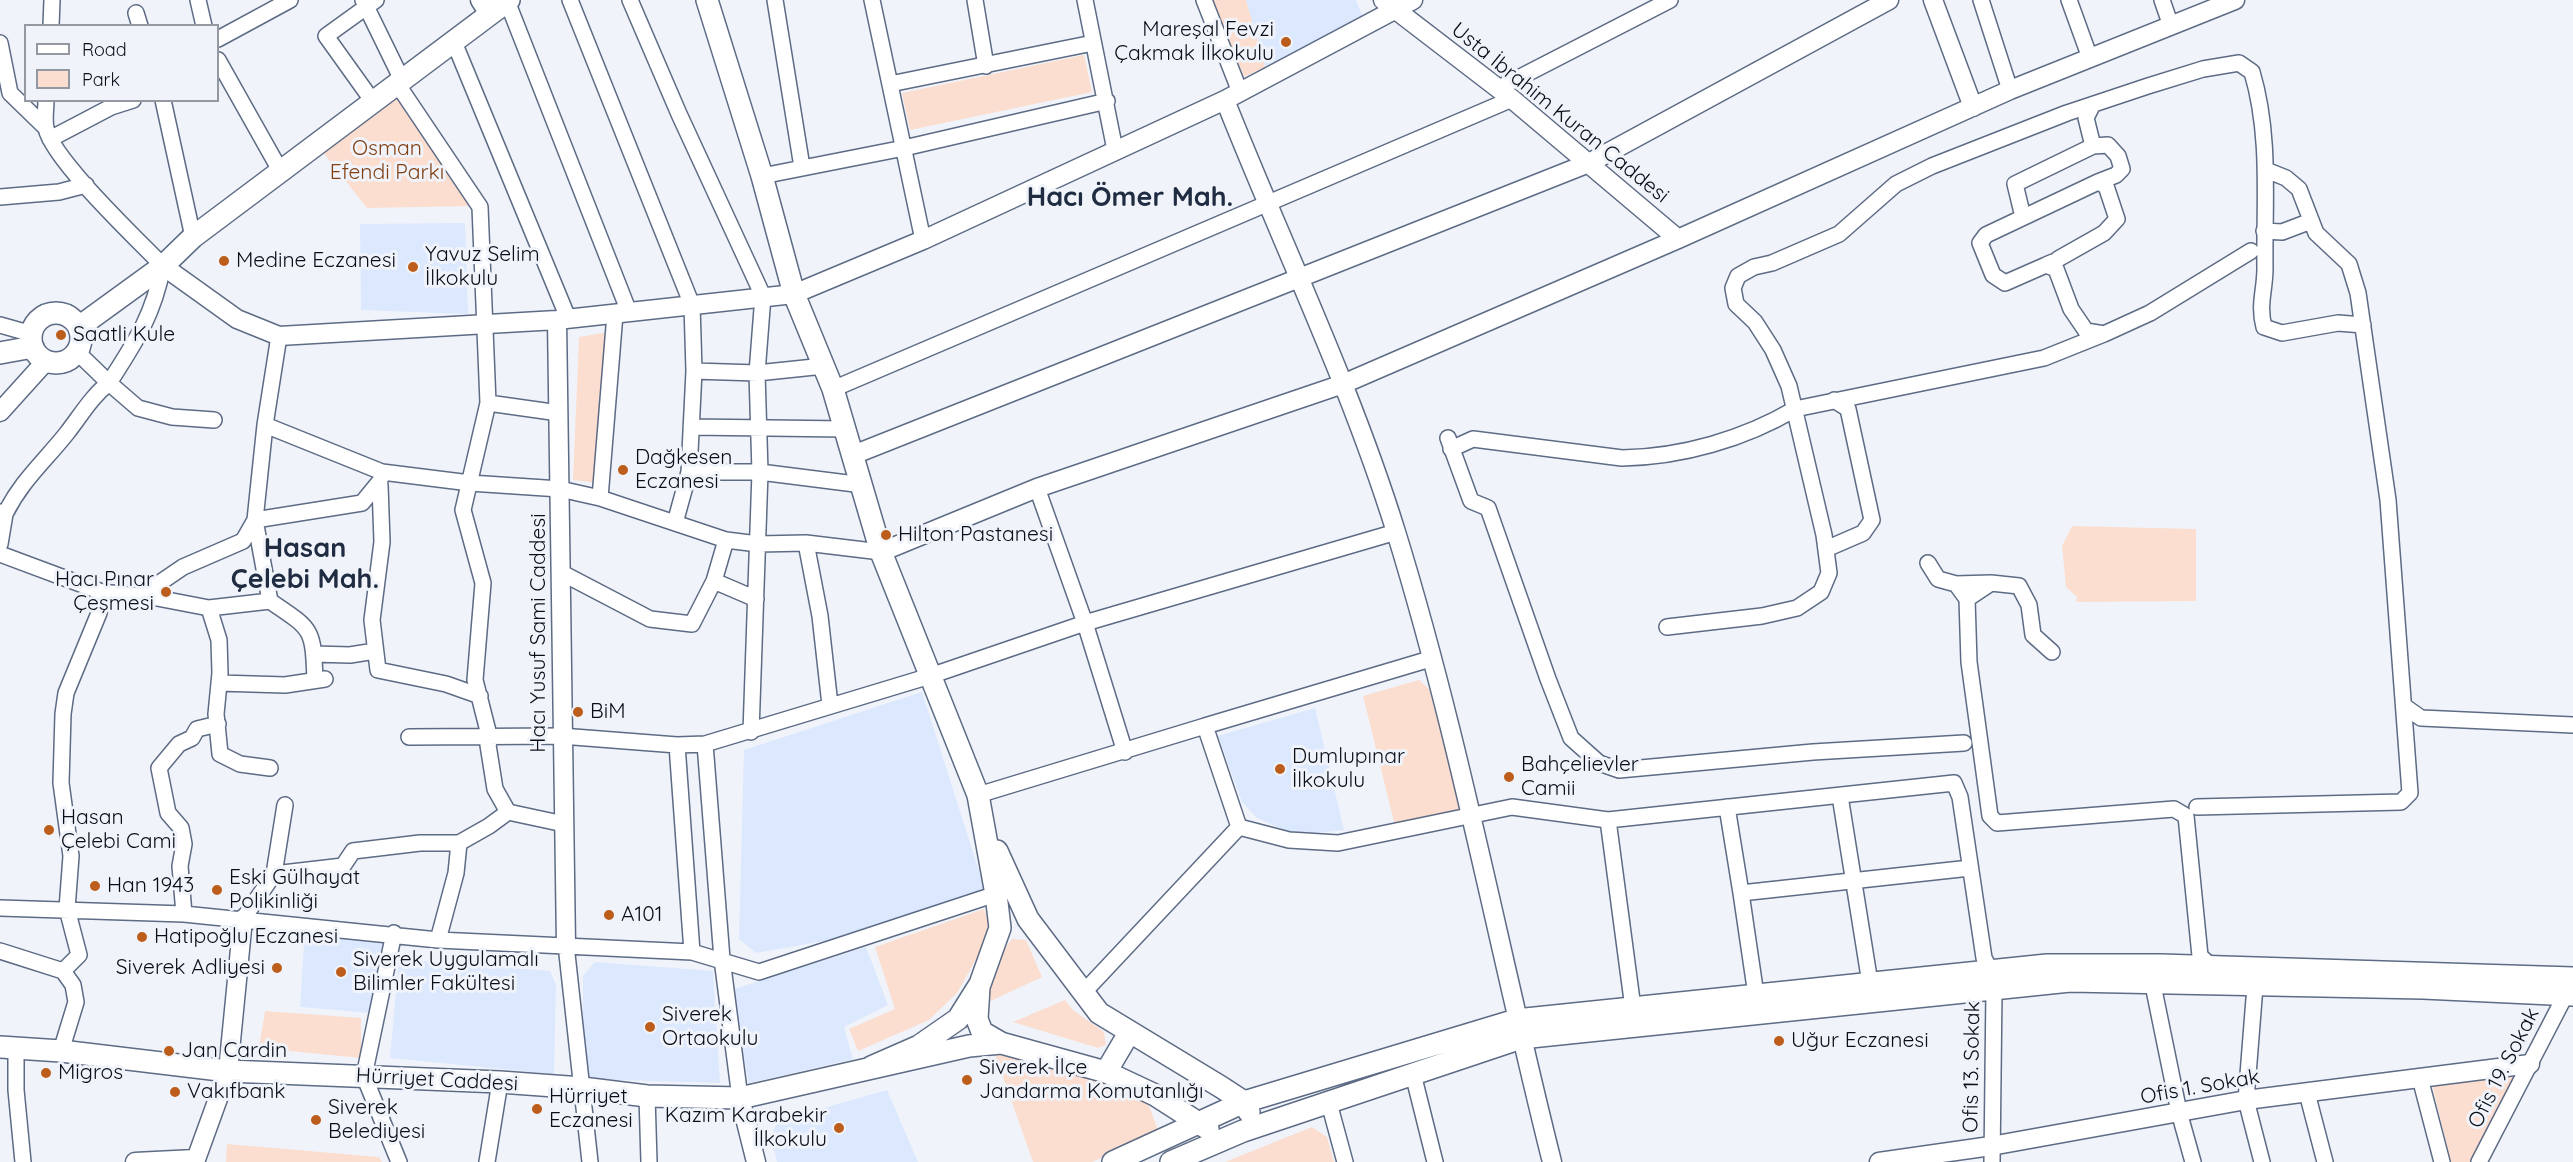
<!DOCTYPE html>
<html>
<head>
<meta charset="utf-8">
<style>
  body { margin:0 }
  #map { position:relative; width:2573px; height:1162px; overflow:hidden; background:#f0f4fa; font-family:Quicksand,sans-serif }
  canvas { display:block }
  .legend { position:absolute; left:24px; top:24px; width:195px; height:78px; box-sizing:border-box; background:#f0f4fa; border:2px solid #9498a0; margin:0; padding:8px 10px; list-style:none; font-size:18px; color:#090e18 }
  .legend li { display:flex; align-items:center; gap:12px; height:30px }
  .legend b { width:30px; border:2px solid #9498a0 }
</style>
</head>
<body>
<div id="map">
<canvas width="2573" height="1162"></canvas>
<ul class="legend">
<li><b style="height:8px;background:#fff"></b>Road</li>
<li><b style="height:16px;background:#fbdecf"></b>Park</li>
</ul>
</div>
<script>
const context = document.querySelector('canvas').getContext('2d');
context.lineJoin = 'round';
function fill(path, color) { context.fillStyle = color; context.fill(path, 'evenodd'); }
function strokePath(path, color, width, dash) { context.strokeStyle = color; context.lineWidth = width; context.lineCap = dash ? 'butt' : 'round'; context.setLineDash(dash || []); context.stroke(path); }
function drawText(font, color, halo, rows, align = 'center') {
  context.font = font + ' Quicksand,sans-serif'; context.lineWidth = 6; context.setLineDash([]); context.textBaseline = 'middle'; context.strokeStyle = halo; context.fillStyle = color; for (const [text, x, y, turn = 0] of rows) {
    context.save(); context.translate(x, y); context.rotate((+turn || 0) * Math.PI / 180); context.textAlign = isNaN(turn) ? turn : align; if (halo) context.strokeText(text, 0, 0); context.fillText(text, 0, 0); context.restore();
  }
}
fill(new Path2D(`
  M1246 0H1356L1363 18 1265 67Z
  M465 223 468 314 361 310 360 224Z
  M922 692 985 890 836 939 756 953 739 939 744 750Z
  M1315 708 1344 830 1296 835 1257 818 1242 802 1218 736Z
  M305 929 384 937 372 1013 300 1007Z
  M866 947 888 1005 844 1027 853 1059 749 1083 731 990Z
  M399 959 550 971 556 985 554 1074 390 1058Z
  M595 962 713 971 720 1083 583 1079V976Z
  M887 1090 918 1162H777L771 1135 778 1121Z`), '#dce8fe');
fill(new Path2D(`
  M1212 0H1246L1265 67 1244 77Z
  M1084 55 1092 92 910 130 902 93Z
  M395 95 472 206 367 208 322 151Z
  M609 332 597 483 573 480 579 337Z
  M2072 526 2196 529V601L2076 602 2077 597 2066 587 2062 546Z
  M1419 680 1429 689 1462 809 1395 826 1363 696Z
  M984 909 989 922 979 954 957 993 929 1020 858 1051 849 1029 895 1009 875 947Z
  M1012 939 1026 940 1042 977 982 1005C991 983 997 956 1012 939Z
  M1065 1000 1073 1010 1104 1032 1106 1045 1098 1048 1013 1022Z
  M265 1011 361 1018V1058L259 1048Z
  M993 1049 1143 1089 1159 1133 1092 1162H1033Z
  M2515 1075 2519 1077 2476 1162H2451L2432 1085Z
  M1312 1127 1327 1137 1334 1162H1225Z
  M227 1144 379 1157 382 1162H226Z`), '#fbdecf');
const minor = new Path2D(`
  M198 0 204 26
  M363 0 402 80
  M570 0 692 305 694 371 689 472 675 523
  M630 0 679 114 763 296 757 373 760 472 751 732
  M775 0 802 167
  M872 0 923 240
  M975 0 986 66
  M1085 0 1115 150
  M1204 0 1240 92
  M1981 0 2010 90
  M2069 0 2090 58
  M2162 0 2171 26
  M507 1 629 312
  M136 13 140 26
  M51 26 52 0
  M218 39 290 0
  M454 42 568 318
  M0 43 10 93 45 127
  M218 60 281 172
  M890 84 1093 43
  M1499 88 1670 0
  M46 100C46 109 44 120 46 128 52 159 138 240 163 266 153 316 136 341 109 383L138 408 172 417 214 420
  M163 100 193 237
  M374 103 326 36 376 0
  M2092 106 2086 118 2093 146
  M50 139 111 107 133 100
  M762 176 904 148 1107 101
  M0 197 59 192 86 185
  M2023 217 2015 184 2093 146 2108 145 2118 156 2122 169 2116 175 2098 182
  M2264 231 2282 232 2311 221
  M2053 262 2046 265 2056 269 2071 309 2086 331 2104 334 2150 313 2251 251
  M2046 265 2005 283 1993 275 1980 243 1986 235 2098 182 2106 186 2117 219 2104 233 2058 259
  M0 325 32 334
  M694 371 757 373 824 366
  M833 389 1512 99
  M488 403 559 413
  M265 425 382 472 470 483 560 489 600 498 726 540 758 544 806 543 881 552
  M691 427 846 429
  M1448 438 1471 501 1488 508 1548 679 1571 738 1599 763 1619 770 1813 752 1964 743
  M1451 449 1473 439 1622 458C1682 457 1744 439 1795 409L2044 358 2104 334
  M689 472H760L863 485
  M380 485 382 542 372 620 378 670 446 684 480 696
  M1037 488 1085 623 1125 752
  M600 498 615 314
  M0 512 5 514C22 480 44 462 67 433 81 415 92 396 109 383L77 352
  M255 520 362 503 380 481
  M806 543 820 616 830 705
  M0 544 5 514
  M1826 549 1863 533 1872 520 1848 409 1834 400
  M0 554 102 592 157 598 209 608 270 601 255 520 265 425 279 336
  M1928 563 1938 579 1956 584 1967 599 1969 662 1990 816 1997 823 2174 809 2186 816 2200 956 2212 967
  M562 573 650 619 692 624 714 581 726 540
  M714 581 756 599
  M1991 583 2019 586 2029 605 2033 635 2052 652
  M1956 584 1991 583 1967 599
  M139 597 183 567 243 541 255 520
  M270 601C313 630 313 628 315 680
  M209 608 219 640 220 673 216 714 220 754 240 764 270 768
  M1667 627 1762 616 1797 608 1821 592 1829 573 1824 535 1789 386 1773 350 1755 322 1736 304 1733 288 1738 276 1754 267 1772 263 1839 234 1896 184 1932 166 2067 113 2148 86 2203 69 2239 63 2252 72C2271 136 2264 202 2265 268 2265 291 2258 304 2264 327L2282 333 2338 323 2363 325
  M314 654 350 655 375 651
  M219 683 285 685 325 679
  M2404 706 2421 718 2573 725
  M1205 726 1430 659
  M409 737 561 736 677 745 705 744
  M677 745 692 952
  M978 795 1205 726 1239 827
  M1840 796 1870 983
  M1727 807 1741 893 1970 868
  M2197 807 2401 802 2410 793 2388 500 2358 293 2349 264 2316 233 2299 189 2286 178 2266 170
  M508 812 564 824
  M1608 820 1633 1008
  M274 874 285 805
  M1741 893 1756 995
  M0 908 184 914 438 940 692 952 759 972 996 894
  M184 914 180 866 184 844 181 828 168 813 159 768 179 744 192 738 197 729 218 724
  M243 919 274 874 343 866 353 851 420 843H459L489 826 508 812 495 789 488 745 490 739 475 680 483 583 463 510 488 403 480 207 398 85
  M394 933 364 1076 399 1162
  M438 940 456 873 459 843
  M566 945 590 1162
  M0 951 63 971 73 985 76 1002 61 1051
  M63 971 79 955 67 909 71 856 61 783 63 714 66 693 99 613 102 592
  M2153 985 2179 1112 2193 1162
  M2255 986 2246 1100 2262 1162
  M1083 993 1239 827 1289 840 1338 843 1512 807 1608 820 1954 783 1960 797 1984 958 1992 973 1994 989 1992 1162
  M16 1048V1090L23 1162
  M1413 1074 1435 1162
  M2420 1078 2442 1162
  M2307 1093 2325 1162
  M647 1096 649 1162
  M740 1098 722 959 705 744 930 676 1085 623 1396 532
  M1329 1103 1345 1162
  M487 1162 500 1082
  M2479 1162 2566 994`);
const tertiary = new Path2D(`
  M480 0 489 14
  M1383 0 1512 99 1678 239
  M1933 0 1973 107
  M1225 100C1282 244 1350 384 1396 532 1460 739 1499 952 1552 1162
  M163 266 237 319 279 336 557 320 794 294 923 240 1225 100 1413 0
  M557 320 566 945
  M0 412 46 361
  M853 455 1589 163 1889 0
  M881 552 1037 488 1343 384 1678 239 2010 90 2235 0
  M740 1098 756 1162
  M135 1162 195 1159
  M195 1162 228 1071 243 919
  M1879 1162 1991 1146 2246 1100 2530 1064`);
const secondary = new Path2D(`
  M707 0 762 176 794 294 833 389 881 552 978 795 996 894 1000 928 980 984 958 1019 919 1046 871 1067
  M31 338a25 25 0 1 1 50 0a25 25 0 1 1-50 0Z
  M79 327 163 266 193 237 509 0
  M0 353 33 347
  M997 851 1028 919 1099 1013 1221 1087 1244 1102 1249 1112
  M979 987 977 1019 982 1032 1001 1043 1106 1072 1155 1095 1208 1129
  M0 1047 61 1051 228 1071 500 1082 582 1088 647 1096 740 1098 969 1046 1001 1043
  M1106 1072 1129 1033
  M1113 1162 1244 1102 1516 1020 2047 965H2161L2573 978
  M1171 1162 1243 1131 1521 1038 2070 981 2423 988 2573 995`);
strokePath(minor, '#5d6b85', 18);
strokePath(tertiary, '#5d6b85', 21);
strokePath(secondary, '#5d6b85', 24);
strokePath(minor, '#fff', 15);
strokePath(tertiary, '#fff', 18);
strokePath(secondary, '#fff', 21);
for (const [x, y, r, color] of [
  [1286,42,6,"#bd5d1b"],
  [224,261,6,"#bd5d1b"],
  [413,267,6,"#bd5d1b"],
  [61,335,6,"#bd5d1b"],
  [623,470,6,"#bd5d1b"],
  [886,535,6,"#bd5d1b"],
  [166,592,6,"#bd5d1b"],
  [578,712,6,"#bd5d1b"],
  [1280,769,6,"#bd5d1b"],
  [1509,777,6,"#bd5d1b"],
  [49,830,6,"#bd5d1b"],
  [95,886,6,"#bd5d1b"],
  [217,890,6,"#bd5d1b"],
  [609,915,6,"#bd5d1b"],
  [142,937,6,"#bd5d1b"],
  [277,968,6,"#bd5d1b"],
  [341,972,6,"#bd5d1b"],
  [650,1027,6,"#bd5d1b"],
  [1779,1041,6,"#bd5d1b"],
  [169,1051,6,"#bd5d1b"],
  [46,1073,6,"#bd5d1b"],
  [967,1080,6,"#bd5d1b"],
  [175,1092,6,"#bd5d1b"],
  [537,1109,6,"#bd5d1b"],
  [316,1120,6,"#bd5d1b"],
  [839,1128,6,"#bd5d1b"]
]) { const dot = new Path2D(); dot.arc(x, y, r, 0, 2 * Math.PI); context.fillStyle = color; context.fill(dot); strokePath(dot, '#f0f4fa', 2); }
drawText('21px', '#090e18', '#f0f4fa', [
  ["Mareşal Fevzi",1274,30,"right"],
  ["Çakmak İlkokulu",1274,54,"right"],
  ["Yavuz Selim",425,255],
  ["İlkokulu",425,279],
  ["Medine Eczanesi",236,261],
  ["Saatli Kule",73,335],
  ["Dağkesen",635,458],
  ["Eczanesi",635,482],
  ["Hilton Pastanesi",898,535],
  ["Hacı Pınar",154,580,"right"],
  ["Çeşmesi",154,604,"right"],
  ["BiM",590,712],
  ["Dumlupınar",1292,757],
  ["İlkokulu",1292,781],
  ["Bahçelievler",1521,765],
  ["Camii",1521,789],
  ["Hasan",61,818],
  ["Çelebi Cami",61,842],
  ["Eski Gülhayat",229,878],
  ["Polikinliği",229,902],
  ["Han 1943",107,886],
  ["A101",621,915],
  ["Hatipoğlu Eczanesi",154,937],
  ["Siverek Uygulamalı",353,960],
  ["Bilimler Fakültesi",353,984],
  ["Siverek Adliyesi",265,968,"right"],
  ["Siverek",662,1015],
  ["Ortaokulu",662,1039],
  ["Uğur Eczanesi",1791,1041],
  ["Jan Cardin",181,1051],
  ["Siverek İlçe",979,1068],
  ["Jandarma Komutanlığı",979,1092],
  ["Migros",58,1073],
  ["Vakıfbank",187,1092],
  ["Hürriyet",549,1097],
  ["Eczanesi",549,1121],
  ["Siverek",328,1108],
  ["Belediyesi",328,1132],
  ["Kazım Karabekir",827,1116,"right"],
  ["İlkokulu",827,1140,"right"]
], 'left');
drawText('21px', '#090e18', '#f0f4fa', [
  ["Usta İbrahim Kuran Caddesi",1560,113,39],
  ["Hacı Yusuf Sami Caddesi",539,633,-90],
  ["Ofis 13. Sokak",1972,1067,-89],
  ["Ofis 19. Sokak",2504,1068,-63],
  ["Hürriyet Caddesi",437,1080,3],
  ["Ofis 1. Sokak",2200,1087,-10]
]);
drawText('21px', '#813f14', '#f0f4fa', [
  ["Osman",387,149],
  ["Efendi Parkı",387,173]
]);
drawText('bold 27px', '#202c42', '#f0f4fa', [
  ["Hacı Ömer Mah.",1130,198],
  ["Hasan",305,549],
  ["Çelebi Mah.",305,580]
]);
</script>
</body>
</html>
